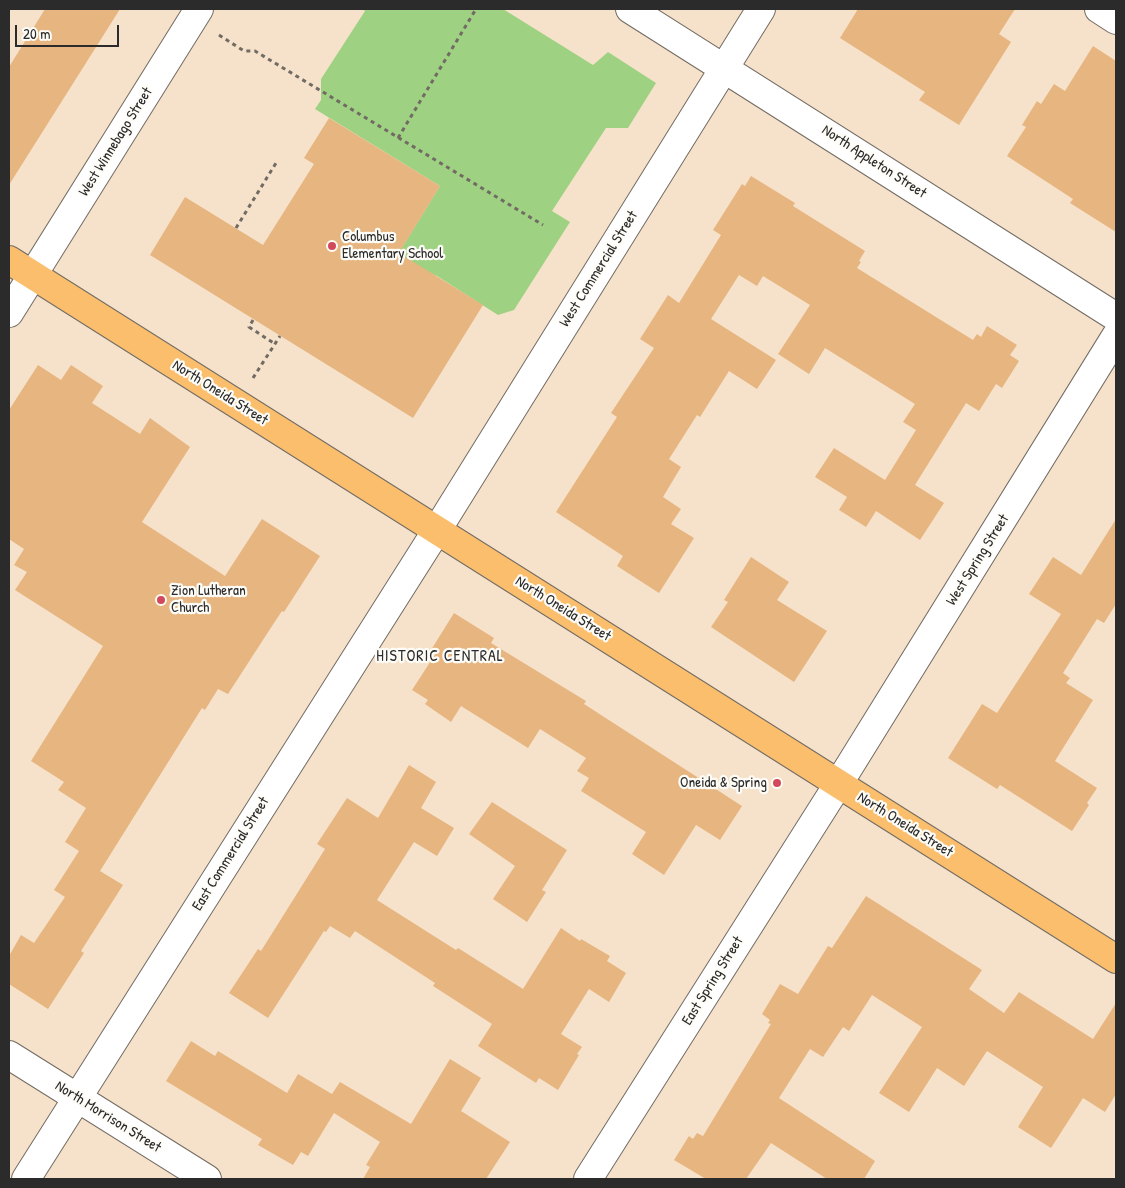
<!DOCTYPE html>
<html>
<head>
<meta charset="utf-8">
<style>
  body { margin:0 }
  #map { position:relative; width:1125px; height:1188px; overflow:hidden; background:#f6e2ca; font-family:"Patrick Hand",sans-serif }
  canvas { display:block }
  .frame { position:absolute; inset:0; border:10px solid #2b2b2b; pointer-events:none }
  .scale { position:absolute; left:15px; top:25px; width:104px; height:22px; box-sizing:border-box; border:2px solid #2b2b2b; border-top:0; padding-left:6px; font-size:15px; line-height:18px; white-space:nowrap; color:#2b2b2b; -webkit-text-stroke:4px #fdfcf7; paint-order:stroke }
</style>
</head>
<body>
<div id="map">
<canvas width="1125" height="1188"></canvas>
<div class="frame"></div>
<div class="scale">20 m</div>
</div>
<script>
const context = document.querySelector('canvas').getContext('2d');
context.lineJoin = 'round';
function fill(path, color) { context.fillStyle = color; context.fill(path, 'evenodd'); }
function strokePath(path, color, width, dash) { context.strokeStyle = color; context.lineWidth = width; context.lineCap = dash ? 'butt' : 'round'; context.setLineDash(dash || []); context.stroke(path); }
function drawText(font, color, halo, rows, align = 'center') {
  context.font = font + ' "Patrick Hand",sans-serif'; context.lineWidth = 4.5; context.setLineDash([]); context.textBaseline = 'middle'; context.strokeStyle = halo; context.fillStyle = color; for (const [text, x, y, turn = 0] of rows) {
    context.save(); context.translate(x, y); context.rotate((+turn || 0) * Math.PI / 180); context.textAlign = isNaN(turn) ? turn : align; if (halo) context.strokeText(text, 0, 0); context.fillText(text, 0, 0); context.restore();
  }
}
fill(new Path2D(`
  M362 9H503L593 65 608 52 656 83 628 128H606L552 211 570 222 514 310 498 315 437 276 395 259 440 186 315 109 321 100V79L365 11Z`), '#9ed282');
fill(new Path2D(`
  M45 9H120L9 185V67Z
  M858 9H1015L999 34 1011 42 959 125 919 100 925 92 840 38Z
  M1093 46 1116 61V232L1070 203 1073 199 1007 156 1026 127 1022 125 1037 101 1041 104 1054 84 1065 91Z
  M329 118 440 186 399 253 483 305 413 418 150 255 185 197 263 245 314 164 304 158Z
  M751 176 795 203 793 206 865 251 859 261 861 262 857 268 973 340 977 334 981 337 987 326 1017 345 1010 355 1019 361 1002 388 996 384 979 411 966 403 915 485 944 503 920 540 876 511 866 527 839 510 847 497 815 477 834 448 885 480 916 430 903 422 915 404 825 348 809 374 778 354 810 305 763 276 757 286 739 275 711 319 776 360 757 389 729 371 700 417 697 415 669 459 681 467 663 497 681 509 671 524 694 538 659 593 617 566 623 556 556 512 617 417 611 413 654 348 640 339 668 295 679 303 721 235 713 230 742 184 745 186Z
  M38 365 61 380 71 365 103 386 92 403 140 434 150 418 190 447 142 522 225 576 262 519 320 556 284 612 282 611 272 626 228 694 218 689 205 710 202 708 100 871 123 885 81 951 84 953 48 1009 9 984V956L21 935 34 943 65 897 54 890 79 851 65 842 86 808 58 790 64 782 31 761 103 646 15 590 27 572 14 565 24 549 9 539V410Z
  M1116 519V604L1104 623 1097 619 1063 673 1070 678 1066 683 1093 700 1055 761 1097 788 1087 803 1089 805 1072 831 1000 785 997 789 948 758 982 704 997 713 1061 614 1029 594 1053 557 1081 575Z
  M751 557 789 582 777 600 827 631 794 682 711 627 728 602 724 600Z
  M454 613 494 638 491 643 586 701 584 704 742 806 720 840 696 825 664 875 632 854 646 832 581 791 589 778 577 771 586 758 540 729 528 748 461 706 451 722 425 704 428 700 412 690 436 653 431 650Z
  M409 765 436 782 421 808 454 828 437 856 414 842 377 900 456 950 458 948 523 989 561 928 580 941 581 939 610 956 607 961 626 973 609 1002 589 989 561 1034 582 1047 577 1054 579 1055 558 1090 539 1078 536 1083 478 1046 492 1024 433 986 435 983 355 931 350 938 330 926 326 932 324 931 268 1018 229 993 258 949 261 951 325 849 317 844 347 798 378 818Z
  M492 802 567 850 542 890 546 892 527 922 493 899 515 866 469 834Z
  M866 896 982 970 969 989 1004 1013 1019 992 1093 1039 1116 1003V1094L1105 1112 1083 1098 1051 1148 1018 1127 1043 1087 987 1051 964 1086 937 1068 909 1112 879 1093 922 1027 872 995 849 1031 843 1027 823 1057 810 1049 779 1098 875 1161 864 1179H827L771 1143 746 1179H706L674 1160 689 1136 693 1139 697 1133 703 1136 771 1024 768 1023 770 1020 762 1014 780 984 798 994 828 946 832 948Z
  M191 1041 215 1056 218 1051 287 1093 298 1074 332 1094 340 1082 411 1124 450 1059 481 1078 461 1111 510 1142 486 1179H363L370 1167 366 1165 380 1142 334 1113 308 1156 301 1152 293 1165 258 1145 262 1139 166 1081Z`), '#e6b580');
const minor = new Path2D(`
  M630 9 1116 317
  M1099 9 1116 20
  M9 313 199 9
  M9 1055 207 1179
  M26 1179 437 530 761 9
  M588 1179 839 783 1116 336`);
const major = new Path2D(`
  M9 260 1116 959`);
strokePath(minor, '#726b63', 30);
strokePath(major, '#726b63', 30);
strokePath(new Path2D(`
  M219 35 244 51H255L543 225
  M398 138 476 9
  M236 228 276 163
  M253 320 249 327 275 344
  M253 378 280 336`), '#726b63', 3, [4, 4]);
strokePath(minor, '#fff', 28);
strokePath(major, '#fabe6d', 28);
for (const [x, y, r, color] of [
  [332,246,5,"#d1495b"],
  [161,600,5,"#d1495b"],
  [777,783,5,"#d1495b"]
]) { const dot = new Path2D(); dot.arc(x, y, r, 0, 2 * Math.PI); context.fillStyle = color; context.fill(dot); strokePath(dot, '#fdfcf7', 2); }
drawText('15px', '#2b2b2b', '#fdfcf7', [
  ["West Winnebago Street",116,142,-58],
  ["North Appleton Street",874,162,33],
  ["West Commercial Street",599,269,-58],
  ["North Oneida Street",220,393,32],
  ["West Spring Street",978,560,-58],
  ["North Oneida Street",563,609,32],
  ["North Oneida Street",905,825,32],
  ["East Commercial Street",231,854,-58],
  ["East Spring Street",713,981,-58],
  ["North Morrison Street",108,1117,32]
]);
drawText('15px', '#2b2b2b', '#fdfcf7', [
  ["Columbus",342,237],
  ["Elementary School",342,254],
  ["Zion Lutheran",171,591],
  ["Church",171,608],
  ["Oneida & Spring",767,783,"right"]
], 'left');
context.letterSpacing = '1px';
drawText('16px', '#2b2b2b', '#fdfcf7', [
  ["HISTORIC CENTRAL",440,657]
]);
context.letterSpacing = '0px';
</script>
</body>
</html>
